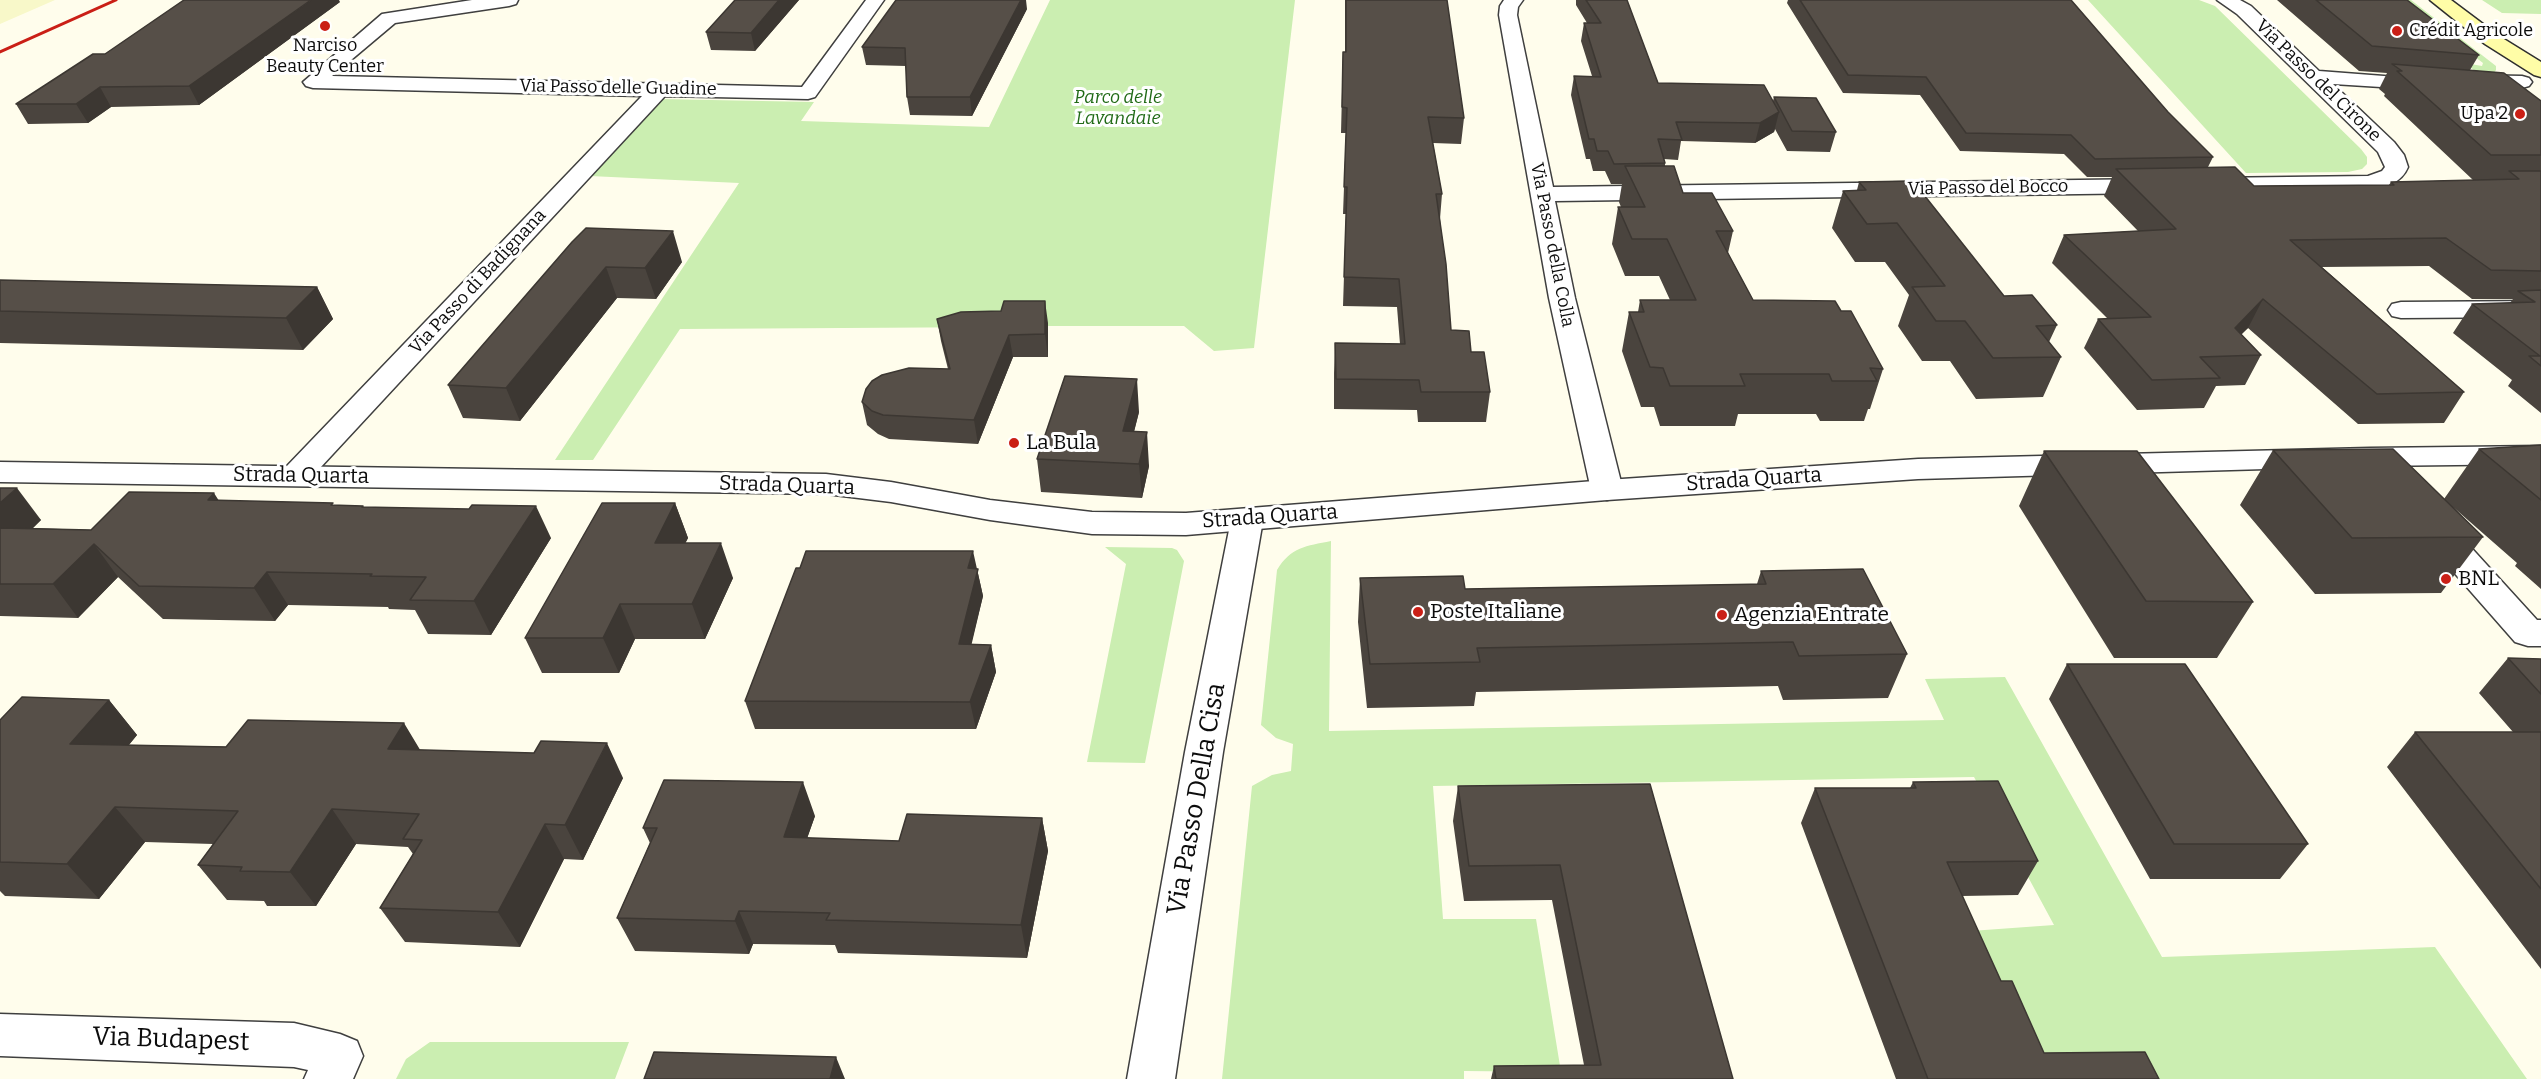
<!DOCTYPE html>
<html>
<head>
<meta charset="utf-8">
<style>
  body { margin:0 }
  canvas { display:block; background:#fffdec }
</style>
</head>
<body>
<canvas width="2541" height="1079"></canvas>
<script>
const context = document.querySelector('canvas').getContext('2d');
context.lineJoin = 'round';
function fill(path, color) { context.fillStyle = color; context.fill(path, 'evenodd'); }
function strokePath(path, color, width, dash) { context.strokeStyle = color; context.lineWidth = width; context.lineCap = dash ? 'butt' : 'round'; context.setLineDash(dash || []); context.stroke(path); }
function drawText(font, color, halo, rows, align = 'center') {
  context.font = font + ' Bitter,serif'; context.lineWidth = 6; context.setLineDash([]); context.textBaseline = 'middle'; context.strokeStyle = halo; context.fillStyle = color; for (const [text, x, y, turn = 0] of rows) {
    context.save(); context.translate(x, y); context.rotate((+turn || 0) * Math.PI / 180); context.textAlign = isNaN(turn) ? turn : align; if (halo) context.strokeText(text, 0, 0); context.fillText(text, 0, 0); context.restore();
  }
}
fill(new Path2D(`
  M0 0H55L0 24Z`), '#f8f8c9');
fill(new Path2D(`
  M1050 0H1295L1254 348 1214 351 1184 326H1048V323L1006 327 680 329 593 460H555L739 183 590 176 659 99 814 102 801 121 989 127Z
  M2088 0H2199L2215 6 2361 149 2367 157V164L2362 169 2348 172 2246 173Z
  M2385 0H2411L2496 66V70L2493 74 2480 75 2465 63 2482 66 2483 63 2416 12Z
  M2482 0H2541V14L2502 13Z
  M1331 541 1329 731 1944 720 1925 679 2005 677 2162 957 2435 947 2527 1079H2129L2019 1072 1957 932 2054 925 1974 777 1433 786 1443 919H1536L1561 1072 1464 1071V1079H1222L1252 786 1272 775 1291 771 1293 744 1276 738 1261 725 1277 570C1291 547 1306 546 1331 541Z
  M1105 547 1172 548 1177 550 1184 561 1145 763 1087 762 1126 564Z
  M430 1042H629L615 1079H396L406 1059Z`), '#cbeeb1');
const minor = new Path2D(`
  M472 0H518L516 4 509 6 395 23 332 76 802 87 866 0H884L815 97 808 99 665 96 307 482 296 485 285 482 280 475 285 468 642 96 313 88 306 86 303 82 382 14Z
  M1504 0H1523L1518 7 1517 15 1553 187 2154 179 2162 181 2166 186 2162 191 2154 193 1555 201 1575 298 1623 490 1618 497 1607 500 1596 497 1591 490 1549 298 1499 15 1500 6Z
  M2217 0H2240L2251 6 2319 71 2436 80 2439 84 2436 88 2429 90 2333 84 2394 142 2404 155 2408 167C2401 184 2385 187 2368 190L2209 192 2201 190 2197 185 2201 180 2209 178 2368 176 2382 171 2385 167 2378 152 2237 14Z
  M2470 75 2522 76 2529 78 2532 82 2529 86 2522 88 2463 85 2460 81 2463 77Z
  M2541 301V317L2401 318 2392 316 2388 310 2392 304 2401 302Z
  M1247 510 1258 513 1263 520 1223 752 1175 1079H1127L1185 752 1231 520 1236 513Z
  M2434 517 2446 520 2537 620H2541V646H2528L2515 642 2422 536 2418 528 2422 520Z
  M0 1014 294 1023 340 1034 357 1041 363 1056 353 1079H304L308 1070 294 1067 0 1056Z`);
const tertiary = new Path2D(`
  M2541 446V464L2370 466 1918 479 1607 500 1186 535 1092 534 990 520 891 502 826 494 0 482V462L826 474 891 482 990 500 1092 512 1186 513 1607 480 1918 459 2370 448Z`);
const secondary = new Path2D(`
  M2430 0H2451L2499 36 2541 62V77L2534 75 2485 44Z`);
strokePath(minor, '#3f3f3f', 3);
strokePath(tertiary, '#3f3f3f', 3);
strokePath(secondary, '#2e2e2e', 3);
fill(minor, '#fff');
fill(tertiary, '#fff');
fill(secondary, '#fffda7');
strokePath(new Path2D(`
  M0 52 116 0`), '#ca1f16', 3);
fill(new Path2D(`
  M735 0H799L755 51 711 50 706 32Z
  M1345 0H1447L1464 118 1461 144 1433 143 1442 194 1440 219 1451 330 1471 352 1490 392 1486 422H1418L1417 410 1334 409V373L1335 343 1400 344 1397 307 1343 306 1346 214H1343L1346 133H1341L1343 52H1345Z
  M1576 0H1627L1658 83 1773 101 1774 97 1836 132 1830 152 1787 151 1775 129 1774 132 1755 143 1681 141 1678 160 1664 159 1665 163V166L1683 193 1733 231 1728 253 1753 300 1841 311 1883 369 1870 409H1868L1864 421H1820L1816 414H1738L1735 426H1660L1654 407H1641L1622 351 1629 312H1638L1640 300H1670L1659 276H1625L1612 244 1618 207H1621L1619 202 1622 184H1611L1605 171H1593L1590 159H1586L1571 95 1574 76H1592L1581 41 1584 23H1587L1576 5Z
  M1788 0H2071L2168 112 2213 157 2208 167 2254 186 2389 185 2391 182 2473 180 2384 96 2385 94 2379 89 2387 73 2359 71 2277 0H2407L2479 55 2470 70 2541 101V413L2508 386 2512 380 2453 333 2472 304 2510 303 2513 299H2472L2429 266 2322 267 2464 392 2444 423 2358 424 2248 328 2241 334 2261 355 2245 385 2216 386 2204 408 2137 410 2084 348 2098 319H2108L2052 263 2064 235 2138 231 2104 196 2112 177H2087L2064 154 1960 151 1920 95 1843 93 1787 3Z
  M340 2 199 105 111 107 88 123 28 124 16 104 105 54Z
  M1027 9 972 116 910 115 907 97 906 66 866 65 862 47Z
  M1859 182 2004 296 2057 325 2049 342 2061 357 2043 397 1976 399 1950 361H1922L1898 326 1909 295 1885 262H1855L1832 228 1843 191 1857 190Z
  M572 242 682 262 656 299 617 298 520 421 463 418 448 385Z
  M0 280 317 287 333 319 303 350 0 343Z
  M937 319 1048 323V357H1013L978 444 889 439 878 434 867 425 862 402 948 369 941 341Z
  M1139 412 1134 431 1149 466 1142 498 1041 492 1037 459Z
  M2541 445V589L2515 566 2517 563 2453 507 2483 537 2441 593 2315 594 2240 505 2273 450 2444 499 2479 449Z
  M2044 451 2253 602 2217 658H2114L2019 506Z
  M0 488 41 520 33 528 91 530 218 500 364 507 551 538 491 635 428 634 415 610 389 609 388 607 288 605 275 621 163 619 118 577 78 618 0 616Z
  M675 503 688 538 685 543 733 578 705 639H635L619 673H542L525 638Z
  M977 569 983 596 971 644 991 645 996 672 976 729H755L745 701Z
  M1761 571 1907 654 1888 698 1783 700 1778 686 1476 692 1474 706 1367 708 1358 622 1360 578 1465 589 1757 584Z
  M2508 658 2541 659V969L2387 767 2415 732H2513L2479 693Z
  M2067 664 2308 844 2280 879H2150L2049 699Z
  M109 700 137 735 129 745 420 750 623 778 583 860 564 859 520 947 405 942 380 908 413 854 408 847 356 844 316 906H267L264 901 227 900 198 865 213 844 145 842 99 899 5 896 0 891V720Z
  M1913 782 2038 861 2018 895 1962 896 2001 981 2044 1053 2159 1079H1896L1801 823 1815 788H1910Z
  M1650 784 1733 1079H1491L1494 1066 1584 1065 1552 900 1464 901 1453 821 1458 786Z
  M815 816 807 838 899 841 1042 818 1048 851 1027 958 838 953 835 945 753 944 749 954 635 951 617 918 650 843 643 828Z`), '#4a443e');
fill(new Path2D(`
  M311 0H339L340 2 199 105 189 86Z
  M779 0H799L755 51 751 33Z
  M1021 0H1026L1027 9 972 116 970 97Z
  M100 87 111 107 88 123 76 104Z
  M1779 112 1774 132 1755 143 1760 123Z
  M673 231 682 262 656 299 645 268Z
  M606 267 617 298 520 421 506 388Z
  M317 287 333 319 303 350 286 318Z
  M2263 299 2248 328 2219 357 2235 328Z
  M1045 301 1048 323V357L1045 334Z
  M1009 335 1013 357 978 444 974 420Z
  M1137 379 1139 412 1126 464 1123 431Z
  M1147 432 1149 466 1142 498 1139 464Z
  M17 488 41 520 0 560V503Z
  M214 493 235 526 208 500Z
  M675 503 688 538 668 578 655 543Z
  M536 506 551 538 491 635 474 601Z
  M721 543 733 578 705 639 692 604Z
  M94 544 118 577 78 618 53 584Z
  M973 551 983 596 965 672 959 644 968 568Z
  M267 572 288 605 275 621 254 588Z
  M620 604 635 639 619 673 603 638Z
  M991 645 996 672 976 729 970 702Z
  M109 700 137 735 100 779 70 744Z
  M404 723 425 758 388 749Z
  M607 743 623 778 583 860 565 825Z
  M803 782 815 816 796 870 784 837Z
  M115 807 145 842 99 899 67 864Z
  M332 809 356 844 316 906 290 872Z
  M1042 818 1048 851 1027 958 1021 925Z
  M545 824 564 859 520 947 498 912Z
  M739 911 753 944 749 954 735 921Z
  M836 1057 845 1079H830Z`), '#3c3732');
const building = new Path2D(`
  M184 0H311L189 86 100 87 76 104H16L93 54H105Z
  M735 0H779L751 33 706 32Z
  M896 0H1021L970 97H907L905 48 862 47Z
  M1346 0H1447L1464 118 1428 117 1442 194H1436L1446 264 1451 330 1469 331 1471 352H1484L1490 392H1421L1419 380 1336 379 1335 343 1405 344 1399 279 1344 277 1347 187H1344L1347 108 1342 107 1343 52H1346Z
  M1586 0H1627L1658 83 1764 85 1779 112 1760 123 1676 122 1682 140 1658 139 1665 163 1614 164 1608 151H1597L1594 139H1589L1574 76 1601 77 1584 23H1601Z
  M1800 0H2071L2168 112 2213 157 2095 159 2071 135 1966 133 1926 77 1848 75Z
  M2316 0H2407L2479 55 2372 46Z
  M2392 64 2504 73 2541 101V155H2491L2397 71H2402Z
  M1774 97 1816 98 1836 132 1792 131Z
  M1625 166H1674L1683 193H1712L1733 231H1716L1753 300 1835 301 1841 311H1851L1883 369 1870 368 1877 381H1832L1829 374H1740L1745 386H1670L1663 368 1650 367 1629 312H1644L1640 300H1696L1667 239H1632L1618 207H1645Z
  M2235 167 2254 186 2394 185 2391 182 2519 179 2509 171H2541V271L2491 270 2446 238 2290 240 2464 392 2377 394 2263 299 2235 328 2261 355 2200 357 2220 378 2152 380 2098 319 2151 317 2064 235 2176 229 2116 169Z
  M1913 181 2004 296 2032 295 2057 325 2036 326 2061 357 1993 358 1965 321H1936L1912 287 1945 286 1897 223 1867 224 1843 191 1866 190 1859 182Z
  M586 228 673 231 645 268 606 267 506 388 448 385 572 242Z
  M0 280 317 287 286 318 0 311Z
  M2541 290V366L2529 356H2540L2472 304 2535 302 2518 291Z
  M1004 301H1045V334L1009 335 974 420 883 415 872 411 862 402 866 389 872 381 882 375 909 368 950 369 937 319 961 312 1001 311Z
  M1065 376 1137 379 1123 431 1147 432 1139 464 1037 459Z
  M2541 445V500L2479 449Z
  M2393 449 2483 537 2352 538 2273 450Z
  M2044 451H2137L2253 602 2146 601Z
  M0 488H17L0 503Z
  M129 492 214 493 208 500 333 503 331 505 363 506 362 507 469 509 472 505 536 506 474 601 410 600 426 577 370 576 372 574 267 572 254 588 139 586 94 544 53 584H0V528L91 530Z
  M602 503H675L655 543H721L692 604H620L603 638H525Z
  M806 551H973L968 568 978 569 959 644 991 645 970 702 745 701 796 568H800Z
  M1863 569 1907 654 1799 656 1793 642 1477 648 1480 662 1370 664 1360 578 1463 576 1465 589 1766 584 1761 571Z
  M2508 658 2541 659V694Z
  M2067 664H2185L2308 844H2174Z
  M22 697 109 700 70 744 226 747 248 720 404 723 388 749 534 753 541 741 607 743 565 825 545 824 498 912 380 908 422 840 403 839 419 814 332 809 290 872 240 871 242 867 198 865 238 811 115 807 67 864 0 862V720Z
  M2415 732H2541V889Z
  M664 780 803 782 784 837 899 841 907 814 1042 818 1021 925 826 920 830 913 739 911 735 921 617 918 657 828H643Z
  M1998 781 2038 861 1947 862 2001 981H2012L2044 1053 2145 1052 2159 1079H1928L1815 788H1916L1913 782Z
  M1650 784 1733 1079H1496L1494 1066 1601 1065 1560 865 1469 866 1458 786Z
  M654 1052 836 1057 830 1079H644Z`);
fill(building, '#564f48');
strokePath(building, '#3c3732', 1.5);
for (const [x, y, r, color] of [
  [325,26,6,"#ca1f16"],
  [2397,31,6,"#ca1f16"],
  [2520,114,6,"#ca1f16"],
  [1014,443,6,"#ca1f16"],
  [2446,579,6,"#ca1f16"],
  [1418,612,6,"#ca1f16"],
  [1722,615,6,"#ca1f16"]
]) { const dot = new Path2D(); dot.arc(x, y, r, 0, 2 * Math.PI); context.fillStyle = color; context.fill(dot); strokePath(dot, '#fff', 2); }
drawText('18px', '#0c0c0c', '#fff', [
  ["Crédit Agricole",2409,31],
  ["Narciso",325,46,"center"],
  ["Beauty Center",325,67,"center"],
  ["Upa 2",2508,114,"right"]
], 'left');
drawText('18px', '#0c0c0c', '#fff', [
  ["Via Passo del Cirone",2318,81,44],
  ["Via Passo delle Guadine",618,88,1],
  ["Via Passo del Bocco",1988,188,-1],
  ["Via Passo della Colla",1552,245,79],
  ["Via Passo di Badignana",478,282,-47]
]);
drawText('italic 18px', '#206a16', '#fff', [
  ["Parco delle",1118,98],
  ["Lavandaie",1118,119]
]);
drawText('21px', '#0c0c0c', '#fff', [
  ["La Bula",1026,443],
  ["BNL",2458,579],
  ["Poste Italiane",1430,612],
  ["Agenzia Entrate",1734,615]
], 'left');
drawText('21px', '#0c0c0c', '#fff', [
  ["Strada Quarta",301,476,1],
  ["Strada Quarta",1754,480,-4],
  ["Strada Quarta",787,486,2],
  ["Strada Quarta",1270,517,-4]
]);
drawText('26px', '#0c0c0c', '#fff', [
  ["Via Passo Della Cisa",1197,799,-80],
  ["Via Budapest",171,1040,2]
]);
</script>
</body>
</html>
